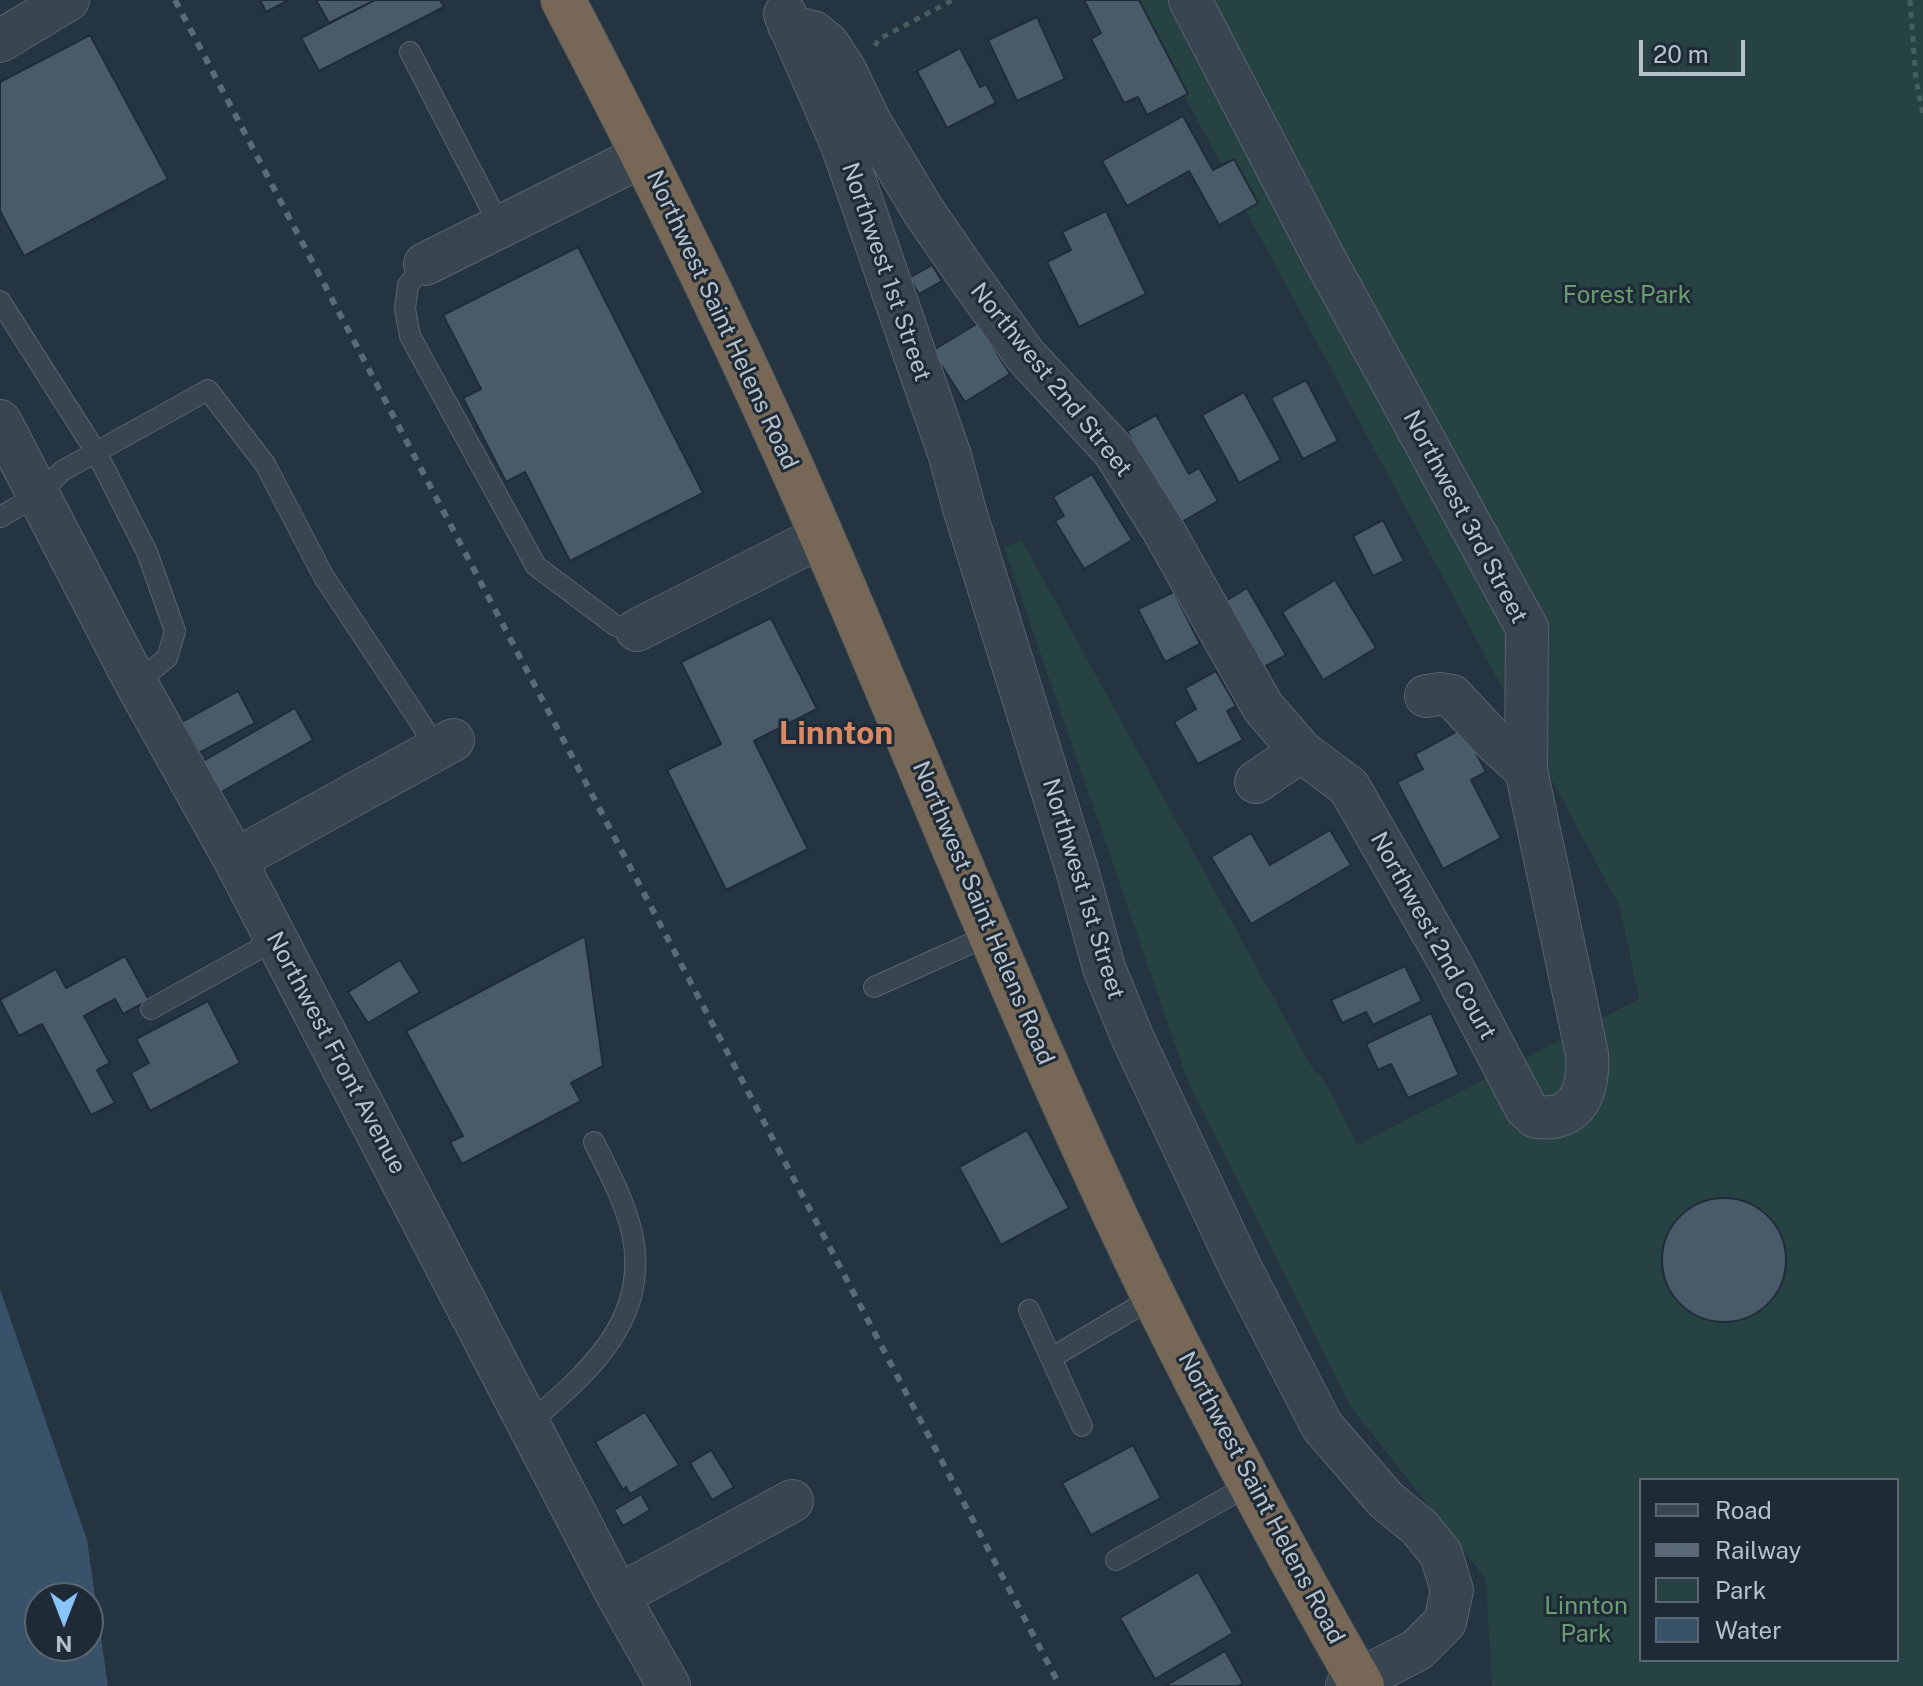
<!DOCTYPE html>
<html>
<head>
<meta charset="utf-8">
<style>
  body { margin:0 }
  #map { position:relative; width:1923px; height:1686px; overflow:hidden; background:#253441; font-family:"Public Sans",sans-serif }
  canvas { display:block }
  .legend { position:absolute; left:1639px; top:1478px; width:260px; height:184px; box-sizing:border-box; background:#1e2b36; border:2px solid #5b6772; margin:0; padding:10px 14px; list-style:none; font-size:24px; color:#b6c1cb }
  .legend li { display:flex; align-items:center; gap:16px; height:40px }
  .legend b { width:40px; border:2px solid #5b6772 }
  .north { position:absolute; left:24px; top:1582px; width:80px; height:80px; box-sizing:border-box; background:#1e2b36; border:2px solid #5b6772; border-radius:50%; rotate:180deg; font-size:22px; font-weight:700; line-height:32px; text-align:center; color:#b6c1cb }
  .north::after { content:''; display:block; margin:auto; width:28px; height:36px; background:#8bc3fb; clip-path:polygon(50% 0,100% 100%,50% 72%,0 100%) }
  .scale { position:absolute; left:1639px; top:40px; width:106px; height:36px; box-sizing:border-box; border:4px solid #b6c1cb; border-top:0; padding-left:10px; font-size:24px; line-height:28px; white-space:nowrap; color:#b6c1cb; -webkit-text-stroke:6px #1e2b36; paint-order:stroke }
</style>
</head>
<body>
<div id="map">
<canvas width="1923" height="1686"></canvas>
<ul class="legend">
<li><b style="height:10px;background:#394651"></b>Road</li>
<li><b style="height:10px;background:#5b6a78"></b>Railway</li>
<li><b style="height:22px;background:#274242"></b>Park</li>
<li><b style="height:22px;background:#385269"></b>Water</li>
</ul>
<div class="north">N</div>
<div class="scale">20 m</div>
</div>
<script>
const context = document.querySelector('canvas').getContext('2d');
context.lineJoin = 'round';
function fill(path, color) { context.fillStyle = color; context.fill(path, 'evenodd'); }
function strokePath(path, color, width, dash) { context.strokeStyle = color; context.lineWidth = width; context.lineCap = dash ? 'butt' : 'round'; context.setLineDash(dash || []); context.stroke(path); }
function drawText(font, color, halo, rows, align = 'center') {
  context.font = font + ' "Public Sans",sans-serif'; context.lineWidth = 6; context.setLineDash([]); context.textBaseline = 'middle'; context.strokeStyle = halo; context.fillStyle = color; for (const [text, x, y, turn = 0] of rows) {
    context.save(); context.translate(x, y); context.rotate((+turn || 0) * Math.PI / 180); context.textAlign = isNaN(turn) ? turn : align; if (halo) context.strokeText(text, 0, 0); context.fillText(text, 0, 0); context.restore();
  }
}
fill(new Path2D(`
  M1133 0H1923V1686H1492L1486 1579 1351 1407 1188 1082 1004 547 1022 541 1316 1075 1320 1073 1358 1145 1639 999 1620 907ZM1641 1480H1897V1660H1641Z`), '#274242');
fill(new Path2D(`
  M0 1289 87 1540 108 1686H0ZM40 1598H88V1646H40Z`), '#385269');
const building = new Path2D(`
  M260 0H289L266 12Z
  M316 0H375L329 23Z
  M375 0H440L444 7 319 71 301 38Z
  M1084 0H1139L1188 94 1147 115 1138 97 1124 103 1091 39 1101 33Z
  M1037 17 1065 79 1017 101 988 40Z
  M90 35 168 179 24 256 0 211V82Z
  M960 48 980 87 986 84 996 103 947 128 917 71Z
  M1183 116 1213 170 1234 159 1258 203 1219 225 1189 171 1127 206 1102 161Z
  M1106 211 1146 294 1079 327 1047 262 1071 250 1062 232Z
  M578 247 703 493 570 561 525 472 506 482 463 398 481 389 443 315Z
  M932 265 942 281 919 294 909 278Z
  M978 323 1010 374 965 402 932 351Z
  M1306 380 1338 441 1303 459 1271 398Z
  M1244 392 1281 460 1239 483 1202 415Z
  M1156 415 1189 474 1199 468 1218 501 1180 523 1127 431Z
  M1092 474 1132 540 1084 569 1055 521 1064 516 1053 497Z
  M1383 520 1404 561 1373 576 1353 536Z
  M1335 580 1376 648 1323 680 1282 612Z
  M1247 588 1286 655 1255 672 1216 607Z
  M1174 592 1200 644 1165 662 1138 609Z
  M771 618 817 709 754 741 808 849 726 890 667 770 721 744 681 662Z
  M1216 671 1236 706 1227 711 1243 740 1198 764 1174 722 1196 709 1185 688Z
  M238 691 255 723 199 753 182 722Z
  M295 708 313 740 216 795 198 764Z
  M1463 728 1486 772 1471 780 1501 838 1443 869 1397 782 1423 769 1415 754Z
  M1330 830 1351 865 1251 924 1211 857 1251 833 1270 865Z
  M585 936 603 1066 571 1083 581 1101 462 1164 450 1142 463 1136 406 1031Z
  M125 956 149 1000 123 1014 115 999 84 1016 110 1063 97 1070 115 1103 91 1115 42 1024 19 1036 0 1000 56 969 66 988Z
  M400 960 420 992 368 1023 348 992Z
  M1405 966 1422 1001 1373 1025 1366 1012 1342 1023 1331 1000Z
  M208 1001 240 1063 150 1111 131 1073 149 1063 136 1039Z
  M1431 1013 1459 1075 1408 1098 1391 1064 1378 1070 1366 1044Z
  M1027 1130 1069 1208 1001 1245 959 1167Z
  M1662 1260a62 62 0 1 1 124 0a62 62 0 1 1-124 0Z
  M645 1412 679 1465 630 1494 626 1487 623 1490 595 1442Z
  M1133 1445 1161 1498 1091 1535 1062 1483Z
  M711 1450 734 1487 712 1500 690 1463Z
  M641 1494 650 1510 623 1526 614 1510Z
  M1198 1572 1233 1633 1155 1679 1120 1618Z
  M1225 1651 1243 1683 1238 1686H1165Z`);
fill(building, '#495a68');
strokePath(building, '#202d38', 2);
const lane = new Path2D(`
  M410 52 500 226
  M425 264 408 285 405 309 410 336 536 566 616 626 637 630
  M0 301 96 452 147 552 175 631 167 658 136 683
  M0 517 38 495 62 471 208 390 265 464 324 577 422 725 435 750
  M874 987 992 934
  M151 1009 277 939
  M1029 1310 1082 1426
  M1051 1358 1154 1297
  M529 1423C588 1373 651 1319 632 1233 625 1202 608 1170 594 1142
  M1116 1560 1251 1484`);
const street = new Path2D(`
  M785 14 842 145 950 456 964 508 1077 870 1104 968 1133 1039 1241 1269 1322 1426 1386 1500 1419 1527 1441 1554 1452 1590 1445 1622 1417 1650 1347 1686
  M789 26 813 32 828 44 845 70 870 122 924 212 971 280 1025 355 1114 451 1162 528 1263 707 1301 751 1349 787 1449 961 1526 1108 1536 1117C1579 1122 1589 1090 1587 1054L1526 770 1527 628 1323 256 1190 0
  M0 41 68 0
  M425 264 644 155
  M0 421 136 683 235 860 618 1596 669 1686
  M637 630 822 536
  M1426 696 1440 694 1452 696 1494 741 1526 770
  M1256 782 1301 751
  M235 860 453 740
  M618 1596 792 1501`);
const highway = new Path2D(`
  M563 0C656 177 745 357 824 541 933 793 1033 1050 1154 1297 1219 1429 1289 1558 1362 1686`);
strokePath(lane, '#57646e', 22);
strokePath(street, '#57646e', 44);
strokePath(highway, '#44515b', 46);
strokePath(new Path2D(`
  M1910 0 1916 80 1923 115
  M875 46 879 39 953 0`), '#455e5e', 5, [6, 6]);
strokePath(lane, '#394651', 20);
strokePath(street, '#394651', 42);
strokePath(highway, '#776756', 44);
strokePath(new Path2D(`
  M175 0 1060 1686`), '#5b6a78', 6, [8, 8]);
drawText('24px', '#b6c1cb', '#1e2b36', [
  ["Northwest 1st Street",886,272,71],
  ["Northwest Saint Helens Road",722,320,65],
  ["Northwest 2nd Street",1051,380,51],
  ["Northwest 3rd Street",1465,517,62],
  ["Northwest 1st Street",1083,889,73],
  ["Northwest Saint Helens Road",983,913,67],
  ["Northwest 2nd Court",1433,936,61],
  ["Northwest Front Avenue",336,1053,62],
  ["Northwest Saint Helens Road",1261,1498,62]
]);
drawText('24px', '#6c9d72', '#1e2b36', [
  ["Forest Park",1627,296],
  ["Linnton",1586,1607],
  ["Park",1586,1635]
]);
drawText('bold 32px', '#d98a64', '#1e2b36', [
  ["Linnton",836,734]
]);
</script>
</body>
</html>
